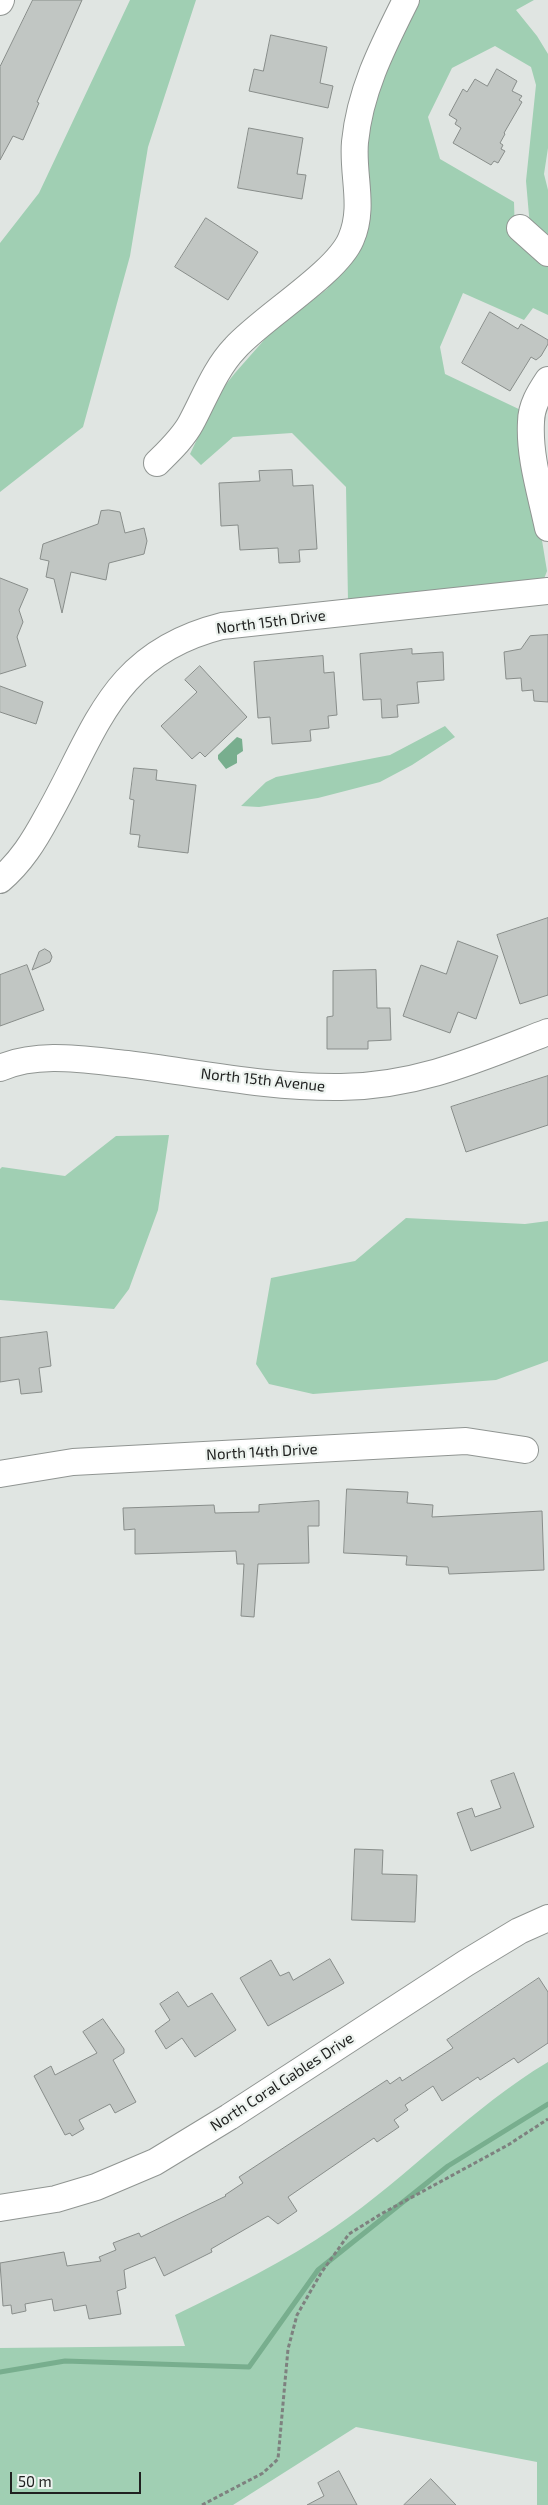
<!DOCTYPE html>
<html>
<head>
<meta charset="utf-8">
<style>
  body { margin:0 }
  #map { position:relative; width:548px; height:2505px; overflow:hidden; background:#e0e5e2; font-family:"Exo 2",sans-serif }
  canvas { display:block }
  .scale { position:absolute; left:10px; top:2472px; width:131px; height:22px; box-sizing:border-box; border:2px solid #202120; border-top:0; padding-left:6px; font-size:15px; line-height:18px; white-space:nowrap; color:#202120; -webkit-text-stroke:4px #edf3ef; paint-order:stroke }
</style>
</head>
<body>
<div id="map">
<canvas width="548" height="2505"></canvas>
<div class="scale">50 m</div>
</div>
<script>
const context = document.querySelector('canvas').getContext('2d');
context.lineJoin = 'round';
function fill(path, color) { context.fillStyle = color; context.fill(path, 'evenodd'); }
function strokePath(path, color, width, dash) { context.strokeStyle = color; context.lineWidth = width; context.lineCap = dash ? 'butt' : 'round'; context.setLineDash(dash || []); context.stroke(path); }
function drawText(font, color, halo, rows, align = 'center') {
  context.font = font + ' "Exo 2",sans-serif'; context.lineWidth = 4.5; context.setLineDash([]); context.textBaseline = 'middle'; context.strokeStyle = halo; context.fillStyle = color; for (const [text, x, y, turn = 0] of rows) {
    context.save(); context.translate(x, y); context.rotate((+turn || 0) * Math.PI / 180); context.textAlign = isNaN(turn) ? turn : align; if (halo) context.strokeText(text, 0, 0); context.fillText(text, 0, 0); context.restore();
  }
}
fill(new Path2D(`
  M130 0H196L148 147 130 256 83 427 0 492V243L39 193Z
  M420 0H534L516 10 537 36 548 54V148L544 174 548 190V241L530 227 526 181 536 85 531 67 495 46 452 68 428 117 440 159 514 202 515 236 548 262V315L533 308 524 320 463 293 440 347 445 374 525 412 523 424 547 571 544 579 348 601 346 487 292 433 233 437 201 465 190 454 219 393 235 373 272 331 327 289 357 246 366 130 388 58Z
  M445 726 455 737 412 765 380 782 318 798 259 807 241 806 266 782 276 777 390 755Z
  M169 1135 158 1210 129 1289 114 1309 0 1300V1169L2 1167 65 1176 116 1136Z
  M406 1218 525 1224 548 1221V1361L496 1380 313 1394 269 1384 256 1364 271 1278 355 1261Z
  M548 2062V2505H537V2462L356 2427 233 2505H0V2348L185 2346 175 2315C230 2288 285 2262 335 2227 409 2176 471 2108 548 2062Z`), '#a0cfb3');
fill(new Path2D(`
  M237 737 242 739 243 751 237 755V763L226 769 218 759V755Z`), '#78ae8e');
strokePath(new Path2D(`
  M0 2372 65 2361 249 2367 318 2270 448 2166 548 2104`), '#78ae8e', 5);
const building = new Path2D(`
  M33 0H82L37 102 39 103 23 140 13 136 0 160V67Z
  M271 35 327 47 320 83 333 86 328 108 249 91 254 69 263 71Z
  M497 69 517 81 512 91 522 96 519 100 522 102 504 133 505 134 500 143 503 145 501 149 505 151 498 163 494 161 491 165 453 143 461 128 455 124 457 120 449 115 463 89 467 92 475 79 487 86Z
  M249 128 303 138 297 174 306 175 302 199 238 188Z
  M206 218 258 252 228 300 175 267Z
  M490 312 518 329 521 324 548 340V344L541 356 536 360 531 357 510 391 462 363Z
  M292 470 293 486 313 485 317 549 299 550 300 562 279 563 278 548 240 550 238 525 221 526 219 483 260 481 259 471Z
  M109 510 120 512 125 533 144 528 147 541 144 554 109 563 106 580 71 572 62 613 54 579 46 577 49 561 40 559 43 544 98 524 101 511Z
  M0 578 28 589 19 610 23 622 17 637 26 666 0 674Z
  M548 635V702L534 701 533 690 522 691 521 678 506 679 504 652 521 649 530 636Z
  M412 649V654L443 652 444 680 417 682 419 703 397 705 398 717 382 718 381 699 363 700 360 654Z
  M323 656 324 673 334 672 337 715 328 716 329 728 310 730 311 741 272 744 270 717 258 718 254 662Z
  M200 666 247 717 205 757 200 752 192 759 161 726 197 692 185 680Z
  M0 686 43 702 36 724 0 712Z
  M134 768 157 770 156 780 196 785 188 853 138 847 140 835 130 834 134 800 130 799Z
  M548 918V995L520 1004 497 935Z
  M458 941 498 956 476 1019 458 1012 450 1033 403 1016 421 965 446 974Z
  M45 949 50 952 52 957 50 962 32 970 39 952Z
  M27 965 44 1010 0 1026V975Z
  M376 970 377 1008H390L391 1040 368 1041V1049H327V1017L333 1016V971Z
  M548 1076V1125L466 1152 451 1107Z
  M47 1332 51 1366 39 1368 42 1392 21 1394 19 1379 0 1382V1338Z
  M347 1489 408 1492 407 1503 433 1505 432 1517 542 1511 544 1570 449 1574 448 1567 406 1565 407 1556 344 1553Z
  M319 1501V1526H308L309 1563 258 1564 254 1617 241 1616 244 1564H237L236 1551 135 1554V1529L124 1530 123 1508 214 1505 215 1513 259 1512V1505Z
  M514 1773 534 1827 471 1851 457 1813 472 1808 475 1817 501 1808 491 1781Z
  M355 1849 383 1850 382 1874 417 1875 415 1922 352 1920Z
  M330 1959 344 1983 268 2026 240 1978 271 1960 280 1976 289 1972 293 1980Z
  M539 1978 548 1992V2043L518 2063 514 2058 480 2080 478 2077 442 2101 433 2086 405 2105 408 2110 394 2120 399 2127 377 2142 374 2138 288 2197 297 2211 278 2224 268 2216 211 2249 212 2252 164 2276 155 2257 124 2270 126 2288 117 2291 121 2314 89 2319 86 2305 54 2311 52 2299 25 2304 26 2311 12 2314 11 2305 3 2306 0 2263 64 2252 67 2266 101 2261 99 2257 116 2250 113 2243 139 2233 141 2237 226 2196 225 2195 243 2183 239 2177 387 2080 390 2084 400 2077 402 2081 453 2048 447 2040Z
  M178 1992 188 2007 212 1993 236 2030 195 2057 182 2038 166 2049 155 2031 170 2020 160 2004Z
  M103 2019 124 2049V2053L113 2060 136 2102 115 2113 110 2104 79 2120 84 2129 72 2136 70 2133 65 2135 34 2076 51 2066 55 2075 97 2053 83 2032Z
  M339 2471 357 2505H307L324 2496 318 2483Z
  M431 2479 456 2505H404Z`);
fill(building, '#c1c6c3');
strokePath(building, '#888d8a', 1);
const minor = new Path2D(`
  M0 2 1 0
  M520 228 548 253
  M548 380C540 392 531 406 531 422 529 457 541 494 548 528
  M157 463C169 451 183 438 191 423 205 397 215 369 235 348 263 317 337 273 351 239 365 207 352 175 355 142 360 90 383 46 406 0
  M0 880C21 862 34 841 47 817 97 729 111 654 222 626L548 591
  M0 1068C39 1051 86 1060 127 1064 198 1073 270 1088 341 1087 418 1086 478 1059 548 1032
  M0 1474 73 1462 466 1441 525 1450
  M0 2208 56 2199 96 2187 155 2162 229 2117 466 1963 519 1931 548 1918`);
strokePath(minor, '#909592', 28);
strokePath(new Path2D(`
  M202 2505 263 2473 278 2459 288 2349 297 2315 321 2273 349 2234 381 2214 508 2145 548 2119`), '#7e817f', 3, [4, 2.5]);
strokePath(minor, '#fff', 26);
drawText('15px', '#202120', '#edf3ef', [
  ["North 15th Drive",271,622,-7],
  ["North 15th Avenue",263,1080,6],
  ["North 14th Drive",262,1452,-3],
  ["North Coral Gables Drive",282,2082,-33]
]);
</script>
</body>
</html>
